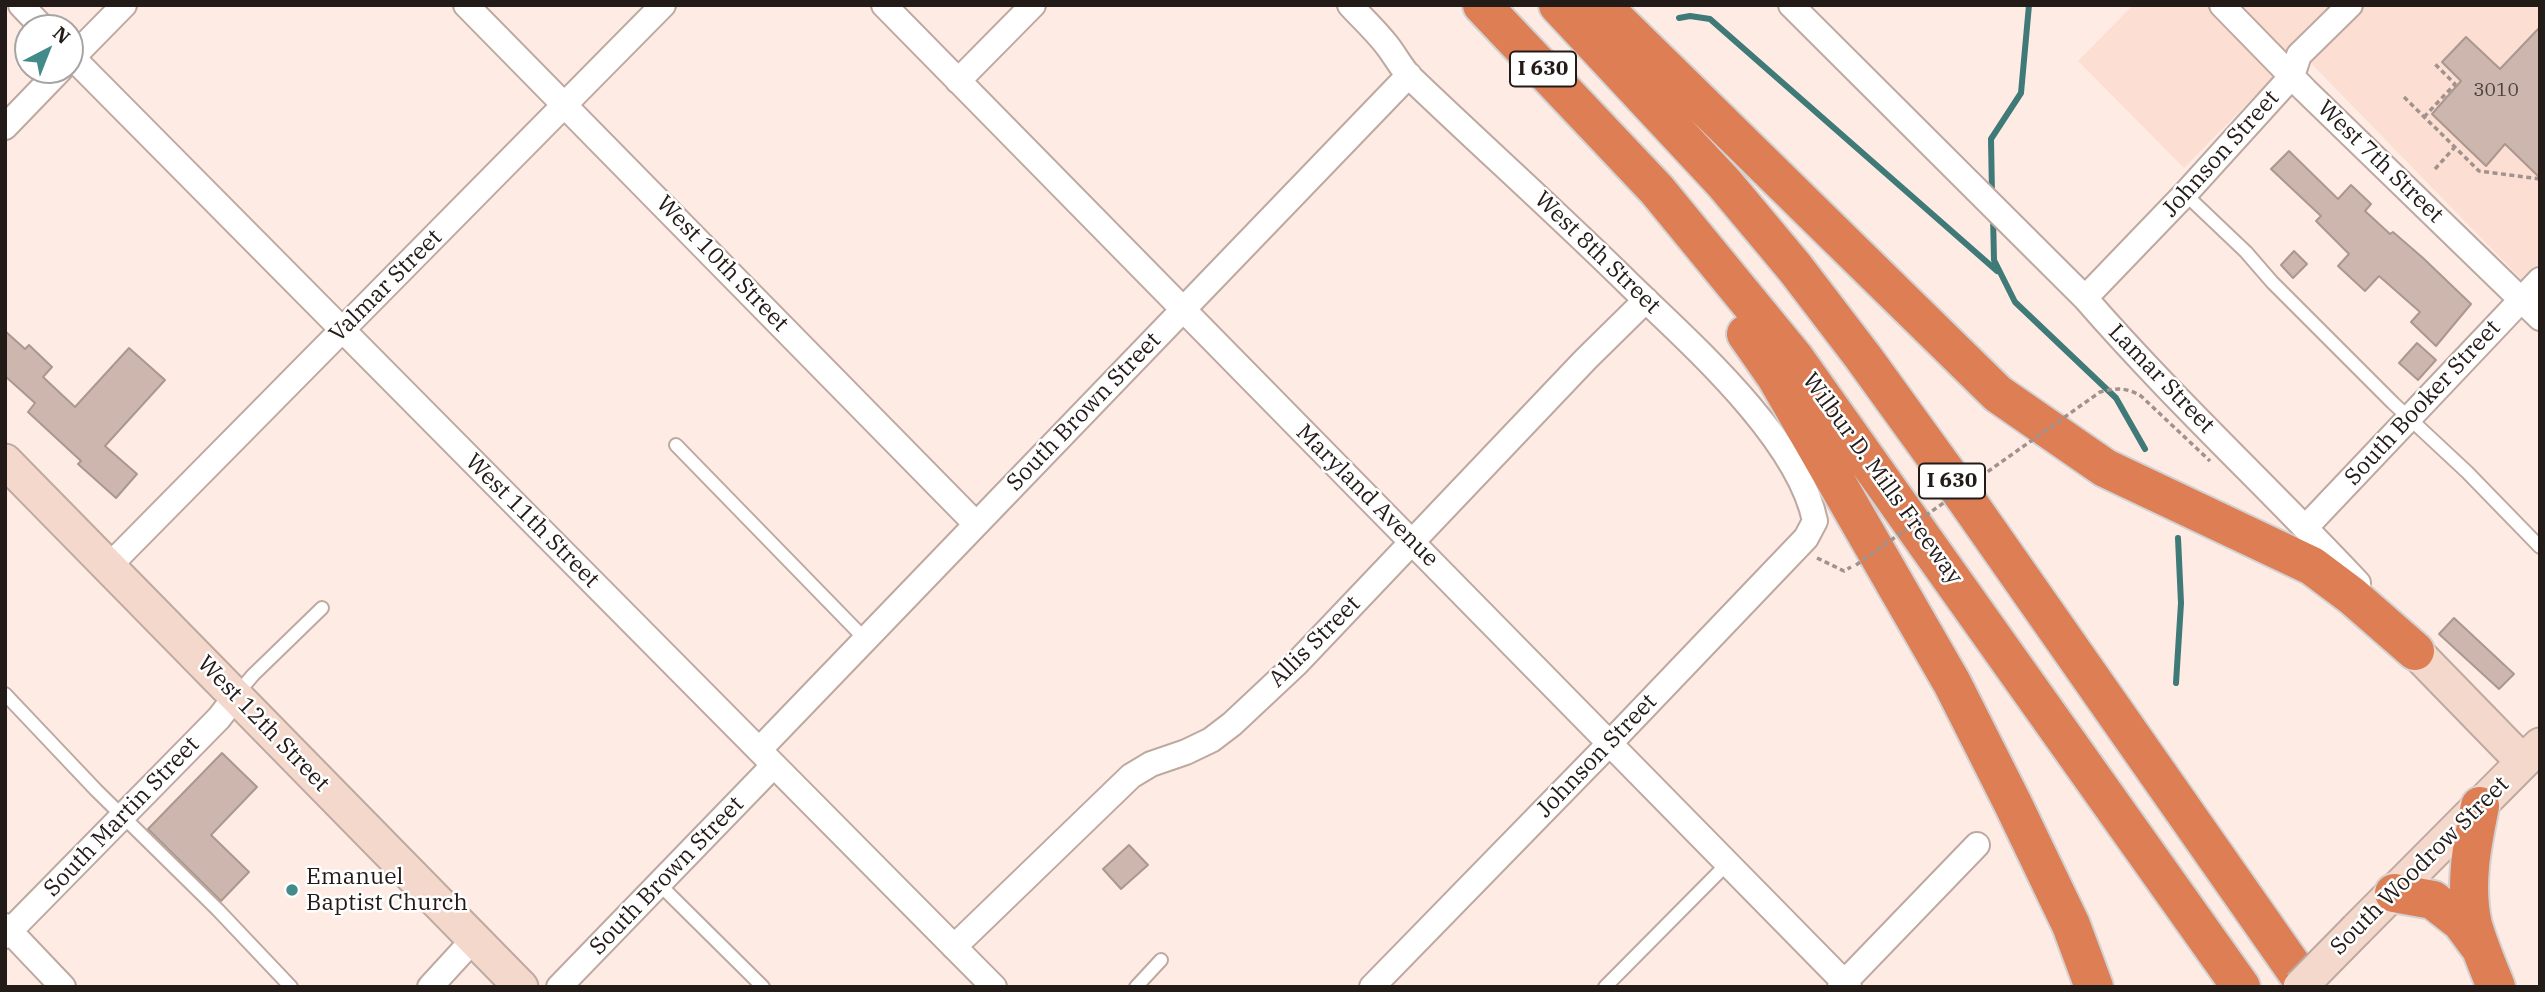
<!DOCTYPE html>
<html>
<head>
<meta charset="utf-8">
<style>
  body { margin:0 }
  #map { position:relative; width:2545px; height:992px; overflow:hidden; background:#feece4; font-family:"IBM Plex Serif",serif }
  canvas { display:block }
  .frame { position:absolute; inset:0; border:7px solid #231b18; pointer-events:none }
  .north { position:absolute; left:14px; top:14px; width:70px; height:70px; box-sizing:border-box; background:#fff; border:2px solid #a7a4a3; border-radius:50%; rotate:42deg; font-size:19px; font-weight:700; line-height:28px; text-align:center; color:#231b18 }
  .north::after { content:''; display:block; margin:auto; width:24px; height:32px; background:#438b8a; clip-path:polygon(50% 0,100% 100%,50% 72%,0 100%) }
</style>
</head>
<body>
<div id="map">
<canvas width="2545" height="992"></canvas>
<div class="frame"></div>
<div class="north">N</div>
</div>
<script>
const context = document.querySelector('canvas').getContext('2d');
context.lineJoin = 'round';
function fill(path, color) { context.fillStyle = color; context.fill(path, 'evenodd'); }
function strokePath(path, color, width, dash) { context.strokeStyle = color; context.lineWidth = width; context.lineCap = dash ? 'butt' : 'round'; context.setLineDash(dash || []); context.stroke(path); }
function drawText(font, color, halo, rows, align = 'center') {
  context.font = font + ' "IBM Plex Serif",serif'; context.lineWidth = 5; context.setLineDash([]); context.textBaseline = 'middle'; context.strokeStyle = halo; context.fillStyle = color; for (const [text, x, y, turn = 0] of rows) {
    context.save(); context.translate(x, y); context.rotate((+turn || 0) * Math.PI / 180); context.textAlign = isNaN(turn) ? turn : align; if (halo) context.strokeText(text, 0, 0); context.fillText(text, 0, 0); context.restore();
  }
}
fill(new Path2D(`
  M2133 5H2540V266L2524 282 2299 51 2184 168 2078 61Z`), '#fcded2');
strokePath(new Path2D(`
  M1679 18 1690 16 1710 19 1997 271
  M1992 194 1991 139 2021 93 2029 5
  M1993 215 1994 260 2015 302 2116 398 2145 449
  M2176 683 2181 603 2178 538`), '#3f7a78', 6);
const building = new Path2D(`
  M2540 27V178L2505 144 2486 166 2432 114 2461 81 2442 62 2466 37 2500 69Z
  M2289 151 2338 199 2351 185 2371 204 2365 211 2390 234 2393 232 2423 258 2471 304 2436 346 2411 322 2420 312 2379 276 2365 291 2338 266 2349 254 2316 221 2321 216 2271 169Z
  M2294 251 2307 264 2293 278 2281 265Z
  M5 331 25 349 29 345 52 367 43 377 75 407 129 348 165 380 105 446 137 474 116 498 78 464 81 461 28 412 35 403 5 376Z
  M2417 343 2436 360 2418 380 2399 363Z
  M2454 618 2514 674 2499 689 2439 634Z
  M222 753 257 787 211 835 249 872 221 901 148 829Z
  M1129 845 1148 865 1121 889 1103 869Z`);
fill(building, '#ccb6ae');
strokePath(building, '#ab978e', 2);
const lane = new Path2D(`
  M2185 194 2246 252 2272 282 2393 403 2467 472 2540 547
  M676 445 865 639
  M5 694 96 790 218 910 291 987
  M236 695 253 675 322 608
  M659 884 763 987
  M1136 987 1161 960
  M1605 987 1728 863`);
const street = new Path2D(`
  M21 5 43 28
  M466 5 976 524
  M884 5 1849 987
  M1350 5C1362 18 1375 30 1386 44 1395 55 1401 68 1411 78 1484 148 1559 215 1631 286 1691 344 1798 438 1815 521L1806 538 1610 743 1372 987
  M1791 5 2085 298C2171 397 2268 487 2358 583
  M2222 5 2305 90 2540 318
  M70 55 994 987
  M70 60 124 5
  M958 81 1033 5
  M5 127 60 70
  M2085 298 2185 194 2292 76 2299 55 2350 5
  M2306 527 2540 280
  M109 566 663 5
  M759 750 1409 75
  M5 926 63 987
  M5 936 219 718 236 696
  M954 947 1131 776 1151 764 1186 752 1211 740 1232 724 1296 664 1586 359 1646 300
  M430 987 474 939
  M559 987 774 765
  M1840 987 1977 845`);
const secondary = new Path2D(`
  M5 461 521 987
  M2415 651 2523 762
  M2357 929 2540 745`);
const highway = new Path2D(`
  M1482 5 1657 190 1794 357 2241 987
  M1558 5 1724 183 1795 268 1863 357 1965 498 2307 987
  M1601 5 1998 394 2105 468 2312 566 2352 596 2415 651
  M1746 334 1776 377 1952 683 2013 804 2071 925 2094 987
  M2480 806C2472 844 2464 886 2473 925 2479 946 2488 967 2496 987
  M2394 893 2433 900 2461 922 2478 945`);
strokePath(lane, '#bea9a1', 16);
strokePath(street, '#bea9a1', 28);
strokePath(secondary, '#bea9a1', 37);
strokePath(highway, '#d3d1d1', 42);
strokePath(new Path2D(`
  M2404 97 2479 171 2540 179
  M2424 117 2455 84 2435 64
  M2435 169 2454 148
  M1817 558 1844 571 1851 567`), '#a0938d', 3.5, [5, 3.5]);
strokePath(lane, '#fff', 12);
strokePath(street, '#fff', 24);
strokePath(secondary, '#f5d8cc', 33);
strokePath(highway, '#dd7e55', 38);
const secondaryBridge = new Path2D(`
  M2300 987 2357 929`);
strokePath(secondaryBridge, '#bea9a1', 37, []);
strokePath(new Path2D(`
  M1856 565 2100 392C2116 388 2126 387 2141 396L2210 461`), '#a0938d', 3.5, [5, 3.5]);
strokePath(secondaryBridge, '#f5d8cc', 33);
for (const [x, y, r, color] of [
  [292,890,7,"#438b8a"]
]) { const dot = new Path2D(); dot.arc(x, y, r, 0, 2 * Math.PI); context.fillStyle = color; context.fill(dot); strokePath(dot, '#fff', 2.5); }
drawText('19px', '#4d423e', null, [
  ["3010",2496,91]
]);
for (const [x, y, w] of [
  [1543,69,66],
  [1952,481,66]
]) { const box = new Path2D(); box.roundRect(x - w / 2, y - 17.5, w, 35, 5); context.fillStyle = '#fff'; context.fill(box); strokePath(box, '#231b18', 2); }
drawText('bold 21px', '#231b18', null, [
  ["I 630",1543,69],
  ["I 630",1952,481]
]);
drawText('23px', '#231b18', '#fff', [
  ["Johnson Street",2221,154,-48],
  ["West 7th Street",2380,162,44],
  ["West 8th Street",1597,253,44],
  ["West 10th Street",722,264,46],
  ["Valmar Street",386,286,-45],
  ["Lamar Street",2161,379,46],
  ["South Booker Street",2423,403,-47],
  ["South Brown Street",1084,412,-46],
  ["Wilbur D. Mills Freeway",1882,479,54],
  ["Maryland Avenue",1367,496,45],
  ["West 11th Street",532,521,45],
  ["Allis Street",1315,642,-45],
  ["West 12th Street",263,724,46],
  ["Johnson Street",1597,756,-46],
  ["South Martin Street",122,817,-46],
  ["South Woodrow Street",2420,866,-45],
  ["South Brown Street",667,876,-46]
]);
drawText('23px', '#231b18', '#fff', [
  ["Emanuel",306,877],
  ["Baptist Church",306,903]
], 'left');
</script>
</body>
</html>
